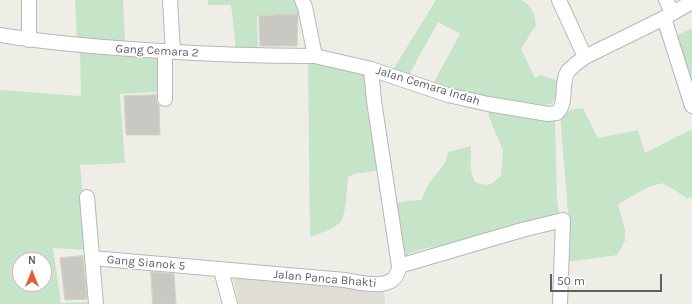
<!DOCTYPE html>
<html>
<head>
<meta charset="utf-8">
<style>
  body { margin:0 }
  #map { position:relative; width:692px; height:304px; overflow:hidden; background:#efeee6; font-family:Karla,sans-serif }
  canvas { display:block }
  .north { position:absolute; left:12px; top:252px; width:40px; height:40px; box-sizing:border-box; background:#fff; border:1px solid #bfbfc1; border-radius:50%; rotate:0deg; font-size:11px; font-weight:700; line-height:16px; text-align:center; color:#5e6065 }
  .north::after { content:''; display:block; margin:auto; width:14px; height:18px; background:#dd5d3e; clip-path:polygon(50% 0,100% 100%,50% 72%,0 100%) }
  .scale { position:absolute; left:550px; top:274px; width:112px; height:18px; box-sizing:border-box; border:2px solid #5e6065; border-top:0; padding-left:5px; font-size:12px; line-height:14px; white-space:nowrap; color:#5e6065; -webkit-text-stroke:3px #fff; paint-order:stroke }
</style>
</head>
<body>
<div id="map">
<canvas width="692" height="304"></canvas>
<div class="north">N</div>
<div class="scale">50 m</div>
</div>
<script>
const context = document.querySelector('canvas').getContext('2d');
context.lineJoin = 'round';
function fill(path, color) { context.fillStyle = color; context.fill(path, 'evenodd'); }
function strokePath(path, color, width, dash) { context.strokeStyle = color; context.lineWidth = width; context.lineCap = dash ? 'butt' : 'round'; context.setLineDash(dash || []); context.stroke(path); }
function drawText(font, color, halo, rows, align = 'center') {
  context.font = font + ' Karla,sans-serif'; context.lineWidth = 3; context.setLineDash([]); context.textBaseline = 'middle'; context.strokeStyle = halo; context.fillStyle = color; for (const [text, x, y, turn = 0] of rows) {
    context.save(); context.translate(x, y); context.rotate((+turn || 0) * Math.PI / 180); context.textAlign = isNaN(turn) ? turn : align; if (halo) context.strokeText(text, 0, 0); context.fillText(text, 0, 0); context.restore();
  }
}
fill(new Path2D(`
  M233 277 384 289 385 304H239Z`), '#dfddd4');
fill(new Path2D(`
  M75 0H123L125 42 77 37Z
  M208 0H298L302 13 257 16 258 51 236 50 231 5H208Z
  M436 0H521C531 5 535 13 536 25L521 49 535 78 540 75 559 81 558 91 552 104 544 105 468 93 434 82 460 34 438 22 409 75 392 71Z
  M692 28V90L676 36Z
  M80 51 160 55 158 92 120 94 125 163 80 165 88 250 53 248 61 303 91 302V304H0V90L81 96ZM20 260H44V284H20Z
  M308 61 367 73 380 170 354 174 348 177C347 186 346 215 341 221 334 230 320 233 310 237Z
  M488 107 555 116 557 199 559 213 555 216 504 227 495 233 456 243 427 248 408 254 405 259 395 203 408 201 421 200 429 183 445 163 448 152 471 146C471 159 469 170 475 182 488 187 491 185 501 176L503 151 489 117Z
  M583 108 598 138 638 130 645 153 692 129V197L687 199 675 190 662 183 649 187 618 204 625 230V241L617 255 567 262 569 224 560 115 570 110Z`), '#c5e4c8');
const building = new Path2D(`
  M298 14 297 46H260L259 16Z
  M156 95 157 103 159 105 160 135H126L124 96Z
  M83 256 87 299 65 300 60 258Z
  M151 272 174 274 176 304H153Z`);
fill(building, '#cac8c2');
strokePath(building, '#d3d0c5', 1);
const minor = new Path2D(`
  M29 0V40
  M170 0 173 52
  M302 0 305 7 315 56 371 69 448 95 488 104 548 114 557 113C568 102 560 83 568 71 573 66 579 61 585 57L664 18 692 2
  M559 0 585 57
  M666 0 672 12
  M664 18 692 106
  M0 35C48 43 96 47 145 50 202 54 258 56 315 56
  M165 51V99
  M87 197 96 304
  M92 258 345 280C362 283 397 293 399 266L374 101 371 69
  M399 266 522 230 563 220 560 304
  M221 270 230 304`);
strokePath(minor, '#b6b7bc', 16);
strokePath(minor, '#fff', 14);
drawText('12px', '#5e6065', '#fff', [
  ["Gang Cemara 2",157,51,3],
  ["Jalan Cemara Indah",428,86,17],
  ["Gang Sianok 5",146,263,5],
  ["Jalan Panca Bhakti",325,279,5]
]);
</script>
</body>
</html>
